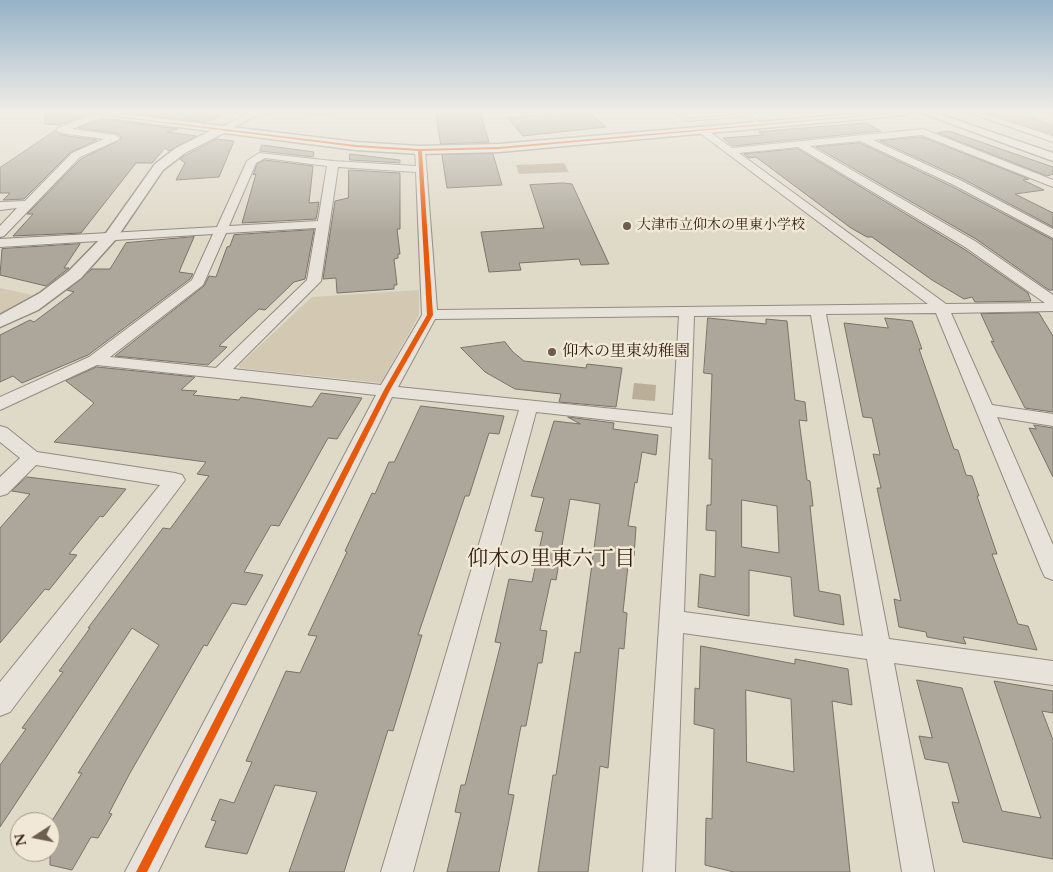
<!DOCTYPE html>
<html>
<head>
<meta charset="utf-8">
<style>
  body { margin:0 }
  #map { position:relative; width:1053px; height:872px; overflow:hidden; background:#dfd9c8; font-family:Cardo,serif }
  canvas { display:block }
  .north { position:absolute; left:10px; top:812px; width:50px; height:50px; box-sizing:border-box; background:#f1e9d5; border:1px solid #a49786; border-radius:50%; rotate:259deg; font-size:14px; font-weight:700; line-height:20px; text-align:center; color:#301b10 }
  .north::after { content:''; display:block; margin:auto; width:18px; height:22px; background:#6d5e50; clip-path:polygon(50% 0,100% 100%,50% 72%,0 100%) }
</style>
</head>
<body>
<div id="map">
<canvas width="1053" height="872"></canvas>
<div class="north">N</div>
</div>
<script>
const context = document.querySelector('canvas').getContext('2d');
context.lineJoin = 'round';
function fill(path, color) { context.fillStyle = color; context.fill(path, 'evenodd'); }
function strokePath(path, color, width, dash) { context.strokeStyle = color; context.lineWidth = width; context.lineCap = dash ? 'butt' : 'round'; context.setLineDash(dash || []); context.stroke(path); }
function drawText(font, color, halo, rows, align = 'center') {
  context.font = font + ' Cardo,"Noto Serif JP",serif'; context.lineWidth = 5; context.setLineDash([]); context.textBaseline = 'middle'; context.strokeStyle = halo; context.fillStyle = color; for (const [text, x, y, turn = 0] of rows) {
    context.save(); context.translate(x, y); context.rotate((+turn || 0) * Math.PI / 180); context.textAlign = isNaN(turn) ? turn : align; if (halo) context.strokeText(text, 0, 0); context.fillText(text, 0, 0); context.restore();
  }
}
fill(new Path2D(`
  M0 288 32 295 0 314Z
  M419 290V315L381 383 240 368 239 365 312 297Z`), '#d3c9b2');
fill(new Path2D(`
  M564 163 569 172 519 174 516 165Z
  M634 383 656 385 655 401 632 399Z`), '#baae98');
fill(new Path2D(`
  M984 112H1013L1053 123V136L987 116Z`), '#baae98');
const building = new Path2D(`
  M46 112H77L83 116 59 125 45 124Z
  M119 112H220V117L204 122Z
  M436 112H480L489 142 441 144Z
  M589 112 606 127 523 136 508 118Z
  M102 119 178 129 167 132 196 136 169 151 165 148 152 163H136L81 233 13 236 33 214H27L81 159 121 139V136L115 133 79 128Z
  M866 123 881 131 733 146 723 138 763 135 759 132Z
  M55 131 61 135 97 140 71 152 24 199 3 200 10 193H0V168Z
  M949 131 1053 167V174L1047 176 938 133Z
  M922 137 1029 179 1023 180 1044 190 1015 194 1053 213V227L963 179 880 141Z
  M217 139 234 141 219 177 176 180 185 163 180 159Z
  M860 143 953 187 1053 240V290H1049L976 239 816 147Z
  M262 145 314 152 313 157 260 151Z
  M798 149 964 249 1028 293 1031 301 975 302 972 297 964 299 932 280 872 237H867L851 228 756 157 749 158 744 154Z
  M350 154 400 160V163L350 160Z
  M493 154 502 185 447 188 442 155Z
  M265 160 313 166 309 203 319 202 316 219 242 223 256 174 253 175 257 164Z
  M349 170 400 173V229H397L400 254H398V258L394 259 397 285H394V289L337 293 336 278 323 279 335 201 348 198Z
  M564 183 572 184 609 264 581 265 579 259 519 263 521 270 489 272 481 232 544 228 530 185Z
  M314 230 305 279 294 282 265 310 259 309 219 346 227 347 208 365 115 356 204 286 209 276 216 277 227 247 230 246 234 235Z
  M194 237 179 272 193 274 190 279 88 355 22 383 13 376 0 382V335L30 320 34 322 74 292 67 290 92 269H110L126 243Z
  M80 244 64 268H69L46 286 0 275 2 249Z
  M1039 313 1053 336V412L1025 408 991 341 994 342 981 314Z
  M708 318 766 324V319L787 321 795 400 805 402 807 421 799 420 807 480 810 481 813 506H810L819 591 840 595 844 625 794 616 791 577 749 570V616L698 607 700 574 715 577 716 531 706 530 707 505H711L712 459H709L712 374 704 373ZM742 500 777 506 779 553 742 547Z
  M885 318 912 321 922 349H919L954 449 958 450 966 475 972 476 979 496H977L997 554H992L1018 624 1028 626 1037 650 963 637 966 644 927 637 926 632 899 627 894 599 901 601 877 488H881L873 454 880 455 872 418 863 417 844 323 888 328Z
  M505 342 513 352 524 361 586 368 587 364 622 368 616 407 559 402 561 394 515 389 485 372 461 348Z
  M97 367 195 377 181 390 197 391 193 395 239 400 241 397 312 407 321 393 362 398 337 439 328 438 279 526 271 525 244 572 263 575 246 605 232 603 207 646 204 645 130 773 109 813 112 814 98 838 91 837 72 870 50 865V824L82 773H78L159 645 132 628 0 827V765L26 729 22 728 63 672 59 671 90 628H88L163 528 170 529 209 476 197 474 206 462 54 442 94 403 66 381Z
  M421 406 504 416 499 434 489 433 469 496H465L418 635H422L393 731 388 730 344 872H289L317 792 275 785 247 854 205 847 216 821 211 820 220 799 234 803 252 762 246 761 286 671 300 673 317 636 308 635 347 552 345 551 372 493 375 494 389 462H394Z
  M568 417 614 423 613 429 658 435 656 455 642 452 637 483 635 482 628 526 636 527 634 556H629L623 612 627 613 624 649 619 648 608 768 600 766 588 872H538L553 775H556L575 652 580 653 600 504 570 499 556 580 551 579 540 630 547 631 542 663H538L526 726H521L508 794 514 795 499 872H447L461 813 455 812 461 785H465L501 643 495 642 509 579 532 582 543 532 535 531 544 498 531 496 554 421 580 424Z
  M1034 425 1053 428V477L1029 428 1036 429Z
  M27 477 126 489 103 517 100 516 69 554 77 555 49 590 45 589 0 643V528L30 494 12 491Z
  M701 646 795 664V659L848 669 852 705 832 701 850 872H734L705 865 706 818 712 819 714 729 694 724 695 688 699 689ZM746 690 791 699 794 772 747 762Z
  M917 680 962 688 1002 811 1041 818 994 681 1053 691V713L1042 711 1053 740V859L963 842 952 802 959 803 948 763 925 759 919 736 932 738Z`);
fill(building, '#ada79b');
strokePath(building, '#797268', 1);
const service = new Path2D(`
  M674 112H678L689 119 747 114 763 125 759 126 746 116 688 121Z`);
const minor = new Path2D(`
  M99 112 103 115 102 117 72 129 115 135 120 138 118 140 80 157 4 236 0 237V226L17 208 0 210V202L25 201 72 153 104 139 61 133 56 130 58 128Z
  M251 112H277L256 116 224 132 216 130Z
  M308 112H333C328 116 313 116 308 112Z
  M967 112H979L1053 136V142Z
  M700 129H706L732 148 923 129 1053 180V187L922 135 873 140 962 181 1053 229V238L954 185 860 141 810 146 975 241 1053 295V311L951 313 992 405 1053 414V426L997 417 1053 545V580L1045 577 1042 571 936 313 826 314 889 639 1053 661V685L894 663 934 872H902L867 659 683 633 675 872H643L672 427 536 412 413 872H381L519 410 392 397 158 872H125L376 395 97 365 0 410V397L89 357 192 280 213 234 0 247V239L217 227 247 161 259 153 333 161 416 166 415 150 420 147 425 150 437 310 928 304 700 133ZM798 147 965 247 1045 303 946 304 739 153ZM265 158 327 166 318 221 229 226 256 163ZM338 167 416 172 422 315 381 385 233 369 321 281ZM316 228 307 280 216 368 110 357 203 285 226 233ZM811 315 863 636 684 612 694 316ZM679 316 673 415 398 387 435 319Z
  M0 426 7 428 37 452 175 473 182 475 185 480 10 712 0 716V682L160 485 36 465 7 494 0 496V477L20 458 0 442Z`);
const tertiary = new Path2D(`
  M79 112H107L356 142 420 146 499 144 875 112H912L907 115 499 152 420 154 356 150 224 133 185 153 163 170 116 239 81 278 38 310 0 327V315L40 293 69 271 106 233 155 164 176 148 210 131 84 115Z
  M919 112H933L1053 153V161Z`);
strokePath(service, '#928c81', 2);
strokePath(minor, '#928c81', 2);
strokePath(tertiary, '#928c81', 3);
fill(service, '#e7e3db');
fill(minor, '#e7e3db');
fill(tertiary, '#e7e3db');
fill(new Path2D(`
  M83 112 356 145 420 149 499 147 901 112H908L499 149 422 151 433 315 390 390 147 872H136L384 390 427 315 418 151 356 147 84 113Z`), '#e8590c');
const sky = context.createLinearGradient(0, 0, 0, 234);
sky.addColorStop(0, '#95b2c8');
sky.addColorStop(0.48, '#f1eee6');
sky.addColorStop(1, '#f1eee600');
context.fillStyle = sky;
context.fillRect(0, 0, 1053, 234);
for (const [x, y, r, color] of [
  [627,226,5,"#6d5e50"],
  [552,352,5,"#6d5e50"]
]) { const dot = new Path2D(); dot.arc(x, y, r, 0, 2 * Math.PI); context.fillStyle = color; context.fill(dot); strokePath(dot, '#f1e9d5', 2); }
drawText('14px', '#301b10', '#f1e9d5', [
  ["大津市立仰木の里東小学校",637,226]
], 'left');
drawText('16px', '#301b10', '#f1e9d5', [
  ["仰木の里東幼稚園",562,352]
], 'left');
drawText('21px', '#301b10', '#f1e9d5', [
  ["仰木の里東六丁目",551,560]
]);
</script>
</body>
</html>
